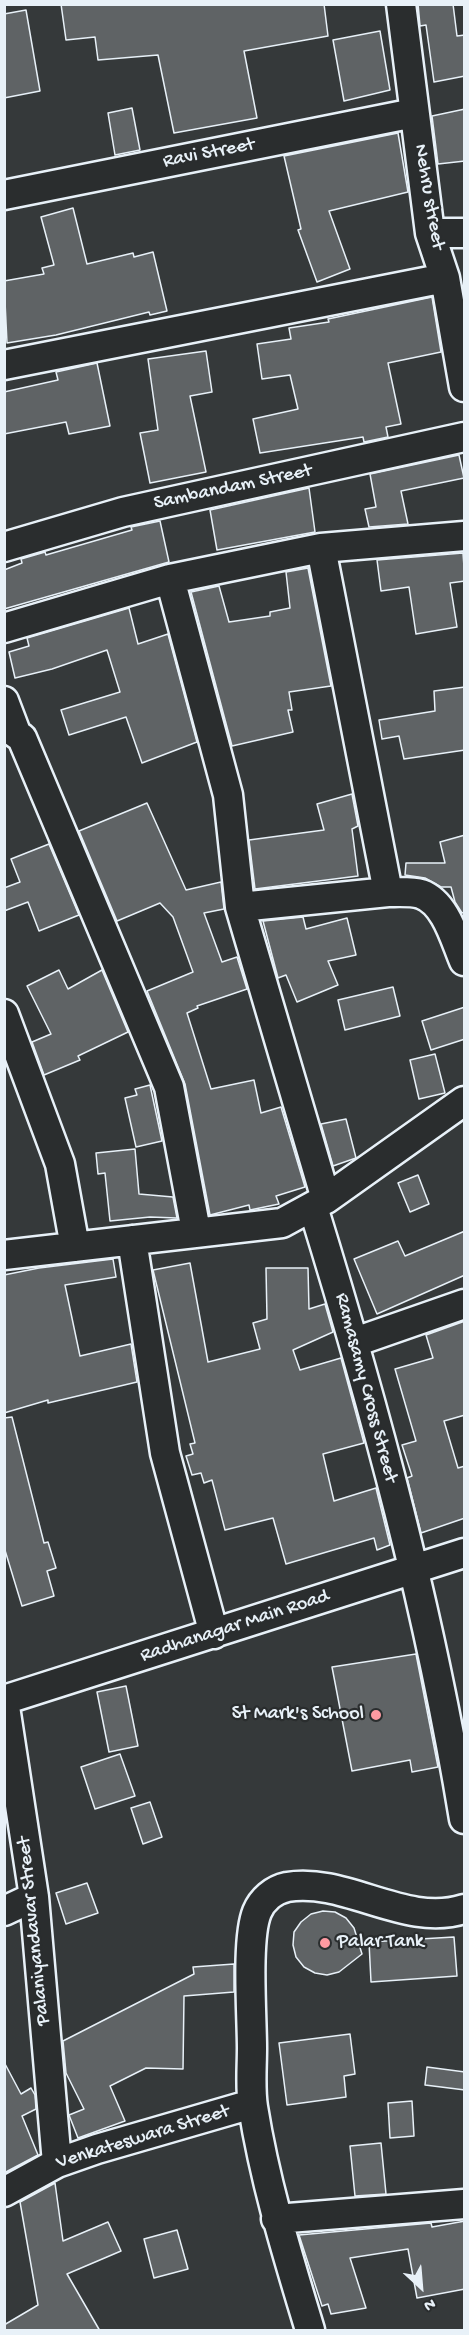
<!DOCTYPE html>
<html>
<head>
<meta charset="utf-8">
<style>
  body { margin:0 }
  #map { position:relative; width:469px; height:2335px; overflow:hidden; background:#35393a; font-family:"Gochi Hand",sans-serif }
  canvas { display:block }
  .frame { position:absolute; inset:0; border:6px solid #e8f1f8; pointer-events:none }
  .north { position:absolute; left:391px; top:2257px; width:60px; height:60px; -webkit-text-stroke:4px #2a2d2e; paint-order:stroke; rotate:154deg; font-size:16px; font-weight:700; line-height:24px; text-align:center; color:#e8f1f8 }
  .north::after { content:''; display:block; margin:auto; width:21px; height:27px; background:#e8f1f8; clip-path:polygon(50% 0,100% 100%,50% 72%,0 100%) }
</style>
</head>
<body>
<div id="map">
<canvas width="469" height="2335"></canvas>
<div class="frame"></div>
<div class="north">N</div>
</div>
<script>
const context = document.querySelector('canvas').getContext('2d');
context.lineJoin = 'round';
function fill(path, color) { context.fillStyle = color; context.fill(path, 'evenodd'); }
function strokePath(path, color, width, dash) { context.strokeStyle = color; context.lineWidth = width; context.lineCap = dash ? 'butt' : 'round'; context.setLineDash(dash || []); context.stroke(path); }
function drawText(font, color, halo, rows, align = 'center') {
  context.font = font + ' "Gochi Hand",sans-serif'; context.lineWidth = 4.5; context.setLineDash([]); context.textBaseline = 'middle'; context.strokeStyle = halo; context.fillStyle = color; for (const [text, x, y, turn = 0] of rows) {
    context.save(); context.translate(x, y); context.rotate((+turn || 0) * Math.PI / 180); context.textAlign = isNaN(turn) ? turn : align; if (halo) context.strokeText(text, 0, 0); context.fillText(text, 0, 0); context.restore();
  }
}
const building = new Path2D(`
  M61 4H324L328 36 244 51 257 118 174 133 158 55 98 60 95 37 66 40Z
  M418 4H453L457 36 465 35V76L434 82 426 25 420 26Z
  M26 10 40 91 4 98V14Z
  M380 31 390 90 344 101 333 40Z
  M132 108 140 150 115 155 108 113Z
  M465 109V161L438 164 432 116Z
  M398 133 408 192 329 211 350 269 317 282 298 230 301 229 284 156Z
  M73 208 87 264 133 253 134 257 153 252 167 311 150 315 149 312 56 335 7 343 4 281 44 274 42 268 54 265 41 217Z
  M432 297 441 352 388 363 401 424 386 427 388 437 364 442 363 437 260 453 253 419 298 409 290 375 262 379 257 344 291 339 289 328 329 322 328 319Z
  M206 351 212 392 190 396 206 472 150 483 140 433 158 430 148 359Z
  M97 363 110 426 69 434 66 422 4 434V392L58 380 56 372Z
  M459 455 464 478 401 491 408 524 369 527 365 509 376 507 370 474Z
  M309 488 315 532 217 550 210 510Z
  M160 521 169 562 4 609V570L22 563 21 559 45 552 46 555 132 530 131 527Z
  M463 553 465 581 450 583 457 627 416 634 409 587 381 591 377 560Z
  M308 568 331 686 289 692 292 710H288L293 732 232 746 191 592 219 586 229 622 270 616V612L290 608 286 572Z
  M129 608 138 644 168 634 197 742 142 763 126 717 69 735 61 710 120 692 107 650 52 669 15 678 9 652 29 646 27 638Z
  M465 687V750L404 759 399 736 382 739 379 720 435 711 434 691Z
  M352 794 358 826 352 829 358 876 255 889 249 840 324 830 317 804Z
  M147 803 186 890 221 882 224 909 204 913 222 962 237 957 247 989 197 1006 198 1008 187 1013 211 1089 254 1080 261 1113 281 1107 305 1187 276 1196 279 1204 250 1210 249 1205 210 1215 185 1084 147 991 193 972 173 917 160 903 117 921 79 831Z
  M465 835V912L462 913 455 902 451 887H441L425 878 405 875 406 863H445L440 842Z
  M49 844 79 915 39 931 28 902 4 911V888L20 882 11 859Z
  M303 917 306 929 347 918 356 955 328 961 338 985 297 1002 286 975 278 978 263 921Z
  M59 970 68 989 102 970 128 1032 78 1056 80 1060 44 1075 32 1042 51 1034 27 986Z
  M393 987 400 1016 345 1030 338 1000Z
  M465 1007V1039L431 1050 422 1021Z
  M435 1054 445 1093 419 1099 410 1060Z
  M150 1085 162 1141 136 1147 125 1098 137 1095 135 1089Z
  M346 1119 356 1158 333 1166 321 1124Z
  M135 1149 139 1194 173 1197 177 1218 150 1217 110 1221 105 1173 98 1174 96 1153Z
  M418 1175 429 1204 410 1212 398 1183Z
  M465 1231V1275L377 1314 354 1259 398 1241 405 1256Z
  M113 1259 116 1277 65 1285 80 1356 131 1344 137 1382 48 1403V1400L4 1413V1275L39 1268Z
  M190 1263 208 1362 260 1349 253 1323 267 1319 266 1268H308L309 1309 325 1304 333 1332 293 1350 300 1370 341 1358 364 1443 323 1454 334 1501 376 1488 390 1545 377 1550 374 1538 286 1564 273 1518 225 1530 212 1480 204 1483 201 1473 192 1475 186 1456 193 1454 190 1444 195 1443 153 1270Z
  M465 1321V1415L444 1421 458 1468 465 1466V1518L421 1533 407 1478 412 1476 402 1445 416 1441 395 1369 433 1358 426 1335Z
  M12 1417 44 1543 48 1542 56 1568 47 1571 54 1596 22 1606 4 1547V1418Z
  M416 1654 438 1767 412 1772 410 1760 352 1771 332 1667Z
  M126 1686 138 1746 109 1752 97 1692Z
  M120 1754 135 1796 95 1809 81 1767Z
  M150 1802 162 1837 143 1844 131 1808Z
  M87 1883 98 1913 66 1924 56 1893Z
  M323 1911 335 1912 346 1918 354 1928 362 1954 339 1972 327 1975 315 1973 304 1967 296 1957 293 1945 294 1932 301 1922 311 1914Z
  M454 1937 457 1976 371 1982 369 1942Z
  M234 1964V1992L184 1996 183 2069 146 2068 110 2086 125 2121 78 2138 69 2115 84 2109 66 2073 63 2041 194 1974 193 1967Z
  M350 2034 355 2074 344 2076 346 2097 287 2105 279 2043Z
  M4 2062 21 2094 31 2088 35 2095 36 2109 22 2116 38 2155 4 2173Z
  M427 2067 465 2072V2090L425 2085Z
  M412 2101 414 2136 390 2138 388 2103Z
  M381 2143 386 2194 355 2196 350 2146Z
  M55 2183 63 2241 108 2222 121 2251 67 2274 100 2331H4V2325L38 2305 20 2202Z
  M465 2221V2289L417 2298 408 2249 350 2258 366 2308 331 2314 328 2304 322 2306 299 2235 431 2223 432 2227Z
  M177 2230 188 2269 154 2278 144 2239Z`);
fill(building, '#5f6365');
strokePath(building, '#e8f1f8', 1.5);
const minor = new Path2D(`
  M401 4 430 233 445 278 464 387
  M4 195 414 113
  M430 233H464
  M4 365 445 278
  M4 547 123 512 464 437
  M170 579 228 795 240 907 326 1199
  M4 628 170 579 321 548 464 536
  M4 701 15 730
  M4 725 22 738 169 1087 196 1231
  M388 892C398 892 412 891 421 894 446 903 455 940 464 961
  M240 907 388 892 321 548
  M4 1014 60 1164 75 1247
  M313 1207C375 1408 430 1611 464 1819
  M132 1240 165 1453 214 1634
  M4 1255 282 1223 326 1199 464 1101
  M355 1342 464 1304
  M4 1700 464 1553
  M4 1700 34 1897 57 2163
  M4 1911 34 1897
  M4 2192 57 2163 97 2149 252 2104
  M276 2219 464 2204
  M310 2330C288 2257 265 2183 253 2107 250 2088 252 2067 252 2048 252 2016 246 1939 257 1912 262 1900 273 1890 287 1887 346 1877 405 1928 464 1909`);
strokePath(minor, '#e8f1f8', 33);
strokePath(minor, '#2a2d2e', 28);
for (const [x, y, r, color] of [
  [376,1715,6,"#ff9aa2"],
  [325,1943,6,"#ff9aa2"]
]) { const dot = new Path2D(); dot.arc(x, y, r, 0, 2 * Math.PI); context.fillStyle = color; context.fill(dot); strokePath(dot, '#2a2d2e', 2); }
drawText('20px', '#e8f1f8', '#2a2d2e', [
  ["Ravi Street",209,154,-11],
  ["Nehru street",428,197,80],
  ["Sambandam Street",233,488,-12],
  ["Ramasamy Cross Street",365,1388,75],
  ["Radhanagar Main Road",235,1627,-18],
  ["Palaniyandavar Street",35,1931,-96],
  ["Venkateswara Street",143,2138,-17]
]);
drawText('20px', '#e8f1f8', '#2a2d2e', [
  ["St Mark's School",364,1715],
  ["Palar Tank",337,1943,"left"]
], 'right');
</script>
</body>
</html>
